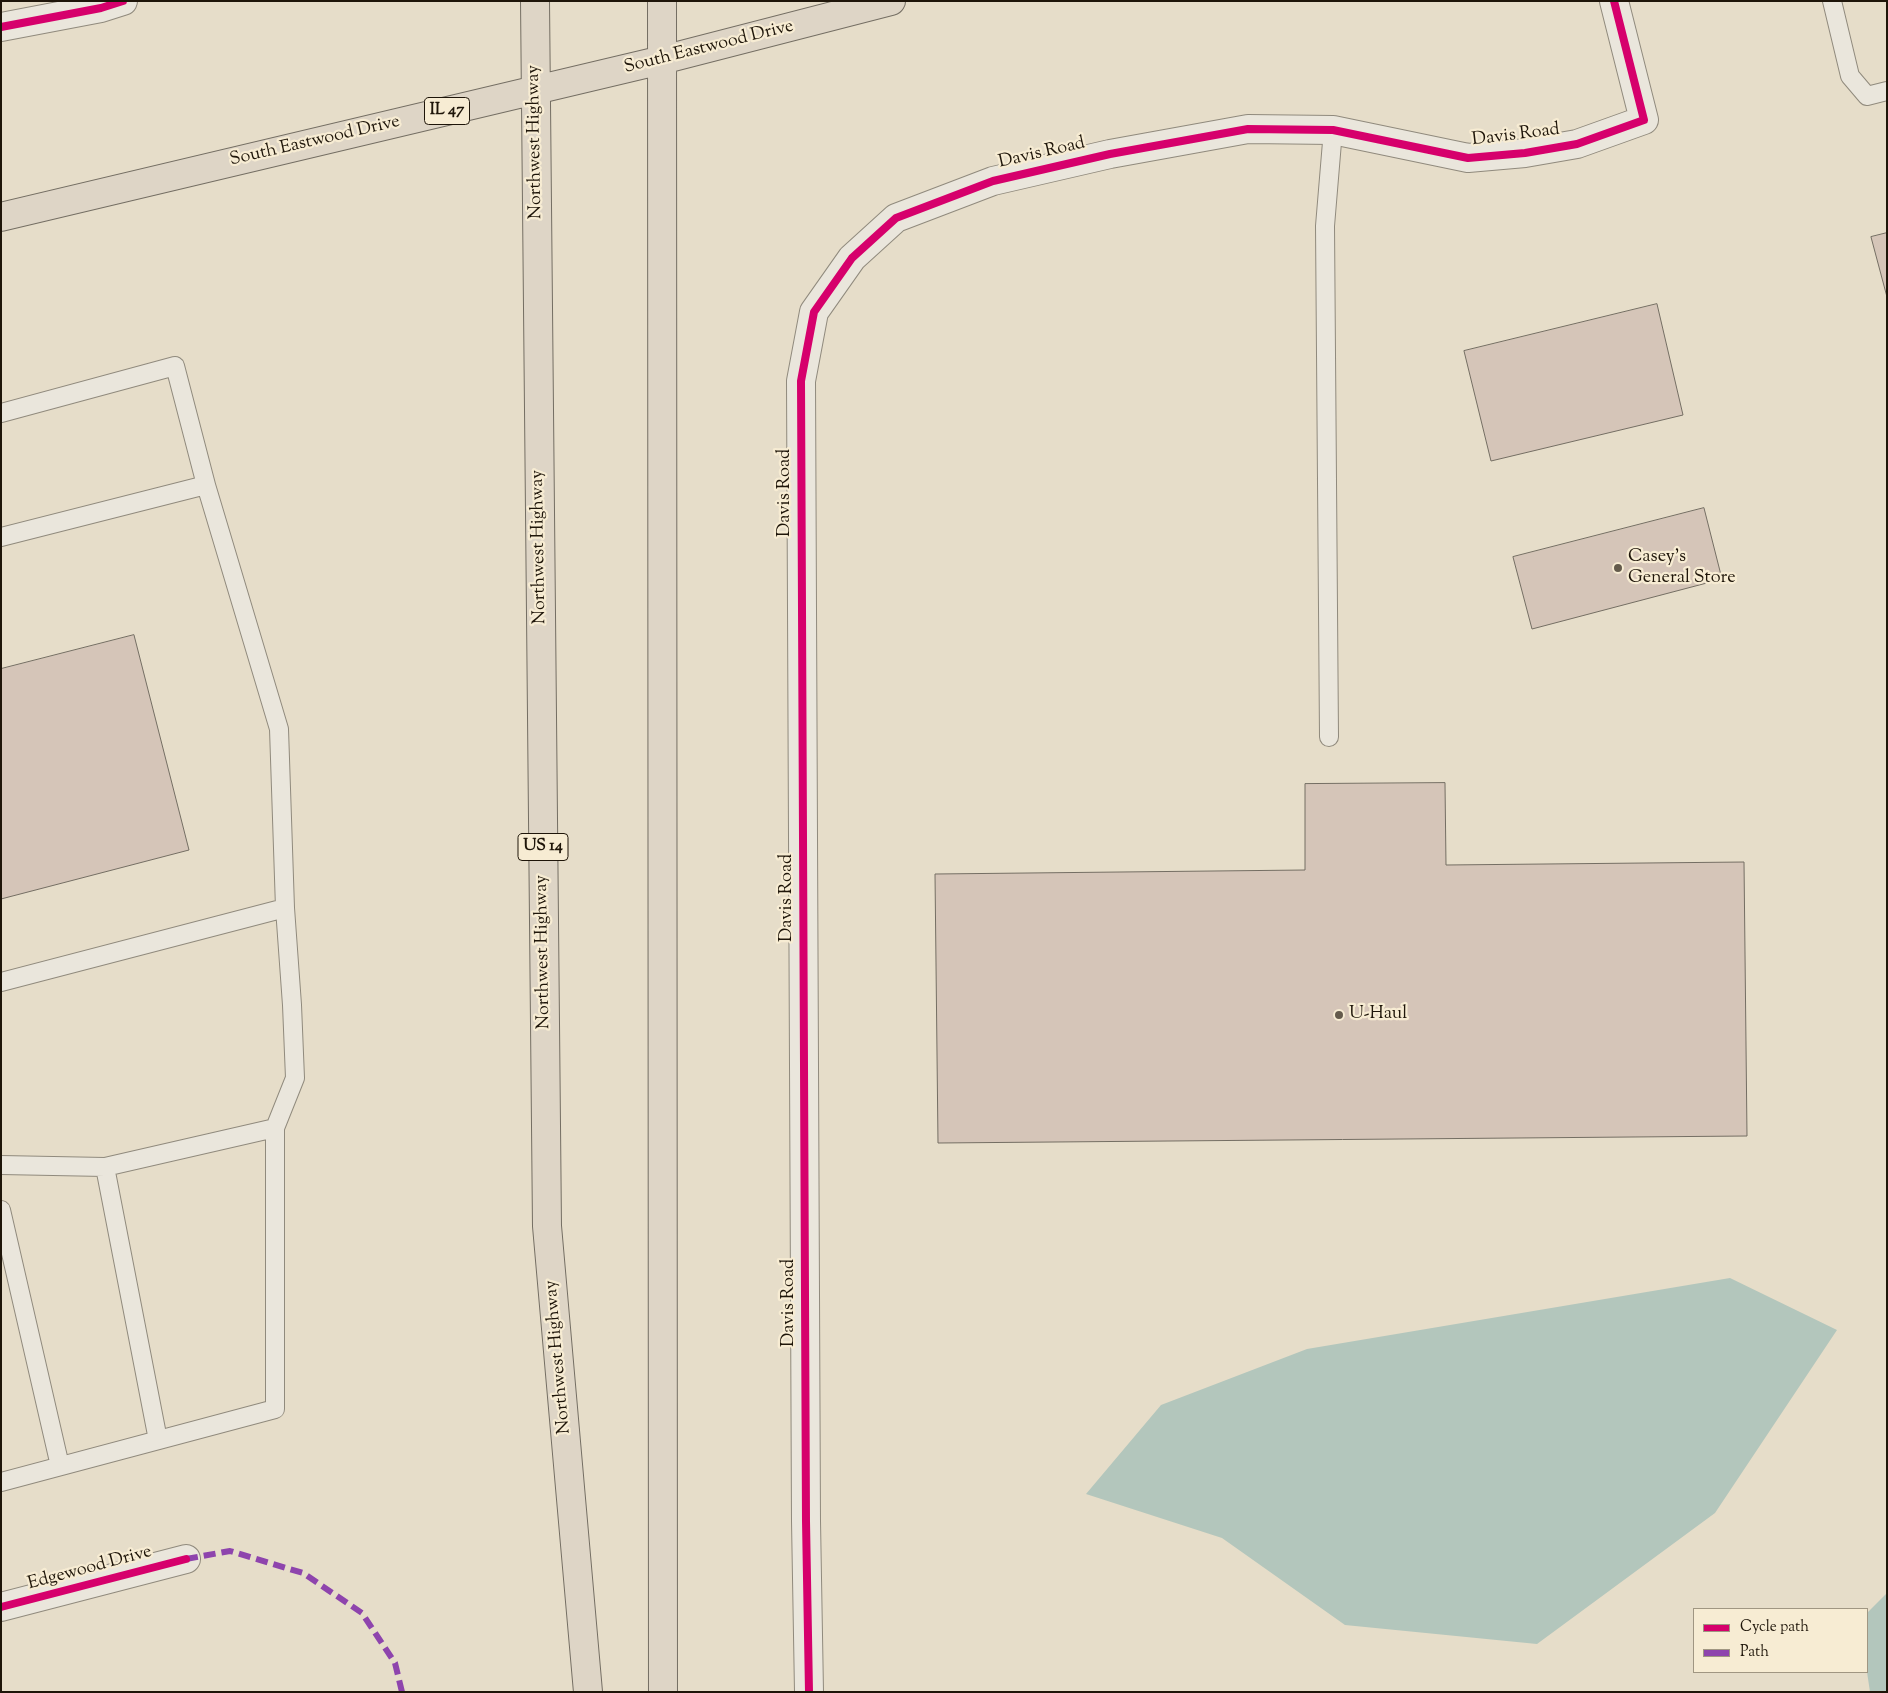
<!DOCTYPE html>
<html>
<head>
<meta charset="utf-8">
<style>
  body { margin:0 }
  #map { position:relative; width:1888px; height:1693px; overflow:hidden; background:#e6ddc9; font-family:"Sorts Mill Goudy",serif }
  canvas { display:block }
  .frame { position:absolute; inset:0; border:2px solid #1e1509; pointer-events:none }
  .legend { position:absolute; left:1693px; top:1608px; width:175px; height:65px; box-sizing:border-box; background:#f7ecd3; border:1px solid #a09682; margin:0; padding:6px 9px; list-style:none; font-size:15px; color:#1e1509 }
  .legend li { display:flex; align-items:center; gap:10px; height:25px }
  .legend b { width:25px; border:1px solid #a09682 }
</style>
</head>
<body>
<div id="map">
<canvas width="1888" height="1693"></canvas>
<div class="frame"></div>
<ul class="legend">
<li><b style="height:6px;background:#d6006c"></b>Cycle path</li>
<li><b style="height:6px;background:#8e44ad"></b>Path</li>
</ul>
</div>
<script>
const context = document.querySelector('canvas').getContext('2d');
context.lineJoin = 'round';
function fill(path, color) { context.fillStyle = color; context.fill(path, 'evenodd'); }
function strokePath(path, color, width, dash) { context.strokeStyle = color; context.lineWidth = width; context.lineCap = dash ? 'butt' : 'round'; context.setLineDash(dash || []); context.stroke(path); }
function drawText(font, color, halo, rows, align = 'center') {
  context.font = font + ' "Sorts Mill Goudy",serif'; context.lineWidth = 4.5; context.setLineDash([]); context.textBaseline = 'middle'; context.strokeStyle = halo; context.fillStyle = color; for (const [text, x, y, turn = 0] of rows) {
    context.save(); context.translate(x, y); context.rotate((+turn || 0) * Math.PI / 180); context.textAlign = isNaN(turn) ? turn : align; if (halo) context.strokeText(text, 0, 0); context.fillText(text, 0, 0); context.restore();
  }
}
fill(new Path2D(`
  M1730 1278 1837 1330 1715 1513 1537 1644 1345 1625 1222 1538 1086 1494 1161 1405 1307 1349Z
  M1887 1593V1692H1870L1867 1672V1613Z`), '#b3c6bc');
const building = new Path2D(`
  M1887 233V297L1871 237Z
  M1657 304 1683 415 1491 461 1464 351Z
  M1704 508 1722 579 1532 629 1513 557Z
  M134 635 189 850 1 899V669Z
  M1445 783 1446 865 1744 862 1747 1136 938 1143 935 874 1305 870V784Z`);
fill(building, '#d5c5b8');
strokePath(building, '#746e63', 1);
const lane = new Path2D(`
  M1832 1 1850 76 1867 96 1887 91
  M1 413 175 366 206 485 279 729 285 908 1 982
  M1 537 206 485
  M1329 737 1325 226 1333 130
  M1 1165 105 1167 275 1128
  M105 1167 158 1440
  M1 1210 60 1466
  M1 1482 275 1409V1128L295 1078 292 1005 285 908`);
const street = new Path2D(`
  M1 27 101 8 123 1
  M1 1607 186 1559
  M809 1692 806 1521 801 381 814 312 852 258 896 218 993 181 1110 154 1248 129 1333 130 1468 158 1525 153 1577 144 1644 120 1614 1`);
const primary = new Path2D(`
  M535 1 547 1226 588 1692
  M662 1 663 1692
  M1 217 662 60 891 1`);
strokePath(lane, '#908a7d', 20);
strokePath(street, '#908a7d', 30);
strokePath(primary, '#746e63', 30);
strokePath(lane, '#eae6dc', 18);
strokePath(street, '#eae6dc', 28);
strokePath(primary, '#ded5c6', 28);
strokePath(new Path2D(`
  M186 1559 230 1551 303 1573 362 1613 395 1663 402 1692`), '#8e44ad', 6, [12, 6]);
strokePath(new Path2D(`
  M1 27 101 8 123 1
  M1 1607 186 1559
  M809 1692 806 1521 801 381 814 312 852 258 896 218 993 181 1110 154 1248 129 1333 130 1468 158 1525 153 1577 144 1644 120 1614 1`), '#d6006c', 8);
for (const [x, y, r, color] of [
  [1618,568,5,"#645b4c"],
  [1339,1015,5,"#645b4c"]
]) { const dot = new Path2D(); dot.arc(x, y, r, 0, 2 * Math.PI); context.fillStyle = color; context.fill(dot); strokePath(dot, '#f7ecd3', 2); }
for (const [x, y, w] of [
  [447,111,45],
  [543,847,50]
]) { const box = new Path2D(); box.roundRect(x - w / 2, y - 13.5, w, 27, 4); context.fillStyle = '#f7ecd3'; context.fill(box); strokePath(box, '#1e1509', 1); }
drawText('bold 16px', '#1e1509', null, [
  ["IL 47",447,111],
  ["US 14",543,847]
]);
drawText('18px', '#1e1509', '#f7ecd3', [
  ["South Eastwood Drive",709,48,-14],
  ["Davis Road",1516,136,-7],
  ["South Eastwood Drive",315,142,-13],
  ["Northwest Highway",536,142,-91],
  ["Davis Road",1042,154,-13],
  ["Davis Road",786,493,-90],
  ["Northwest Highway",540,547,-91],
  ["Davis Road",788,898,-90],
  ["Northwest Highway",544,952,-91],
  ["Davis Road",790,1303,-90],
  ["Northwest Highway",559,1357,-95],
  ["Edgewood Drive",90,1569,-15]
]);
drawText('18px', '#1e1509', '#f7ecd3', [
  ["Casey's",1628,558],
  ["General Store",1628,579],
  ["U-Haul",1349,1015]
], 'left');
</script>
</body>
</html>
